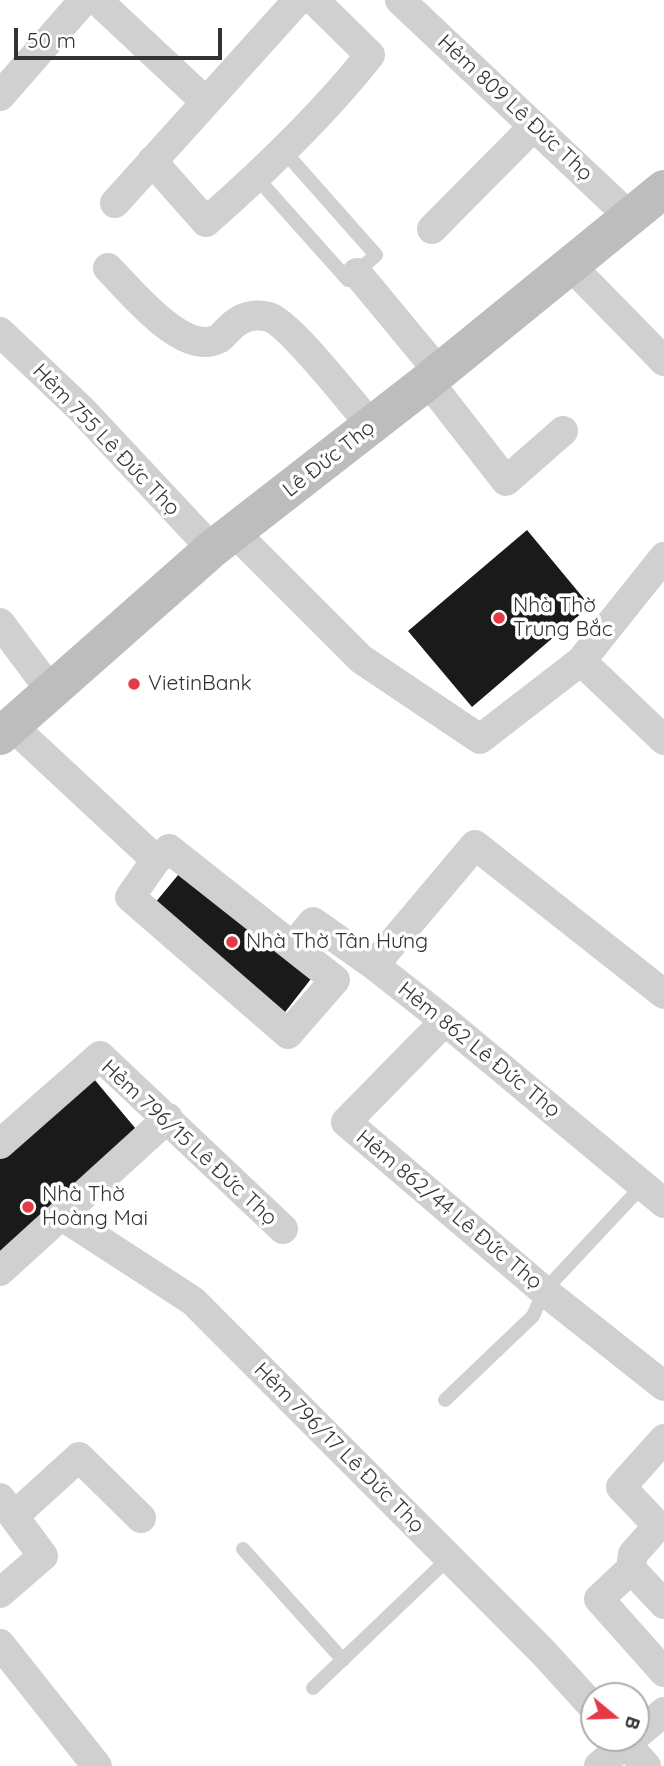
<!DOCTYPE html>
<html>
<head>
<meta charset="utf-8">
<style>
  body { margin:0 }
  #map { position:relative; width:664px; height:1766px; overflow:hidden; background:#fff; font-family:Quicksand,sans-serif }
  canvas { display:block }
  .north { position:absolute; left:580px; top:1682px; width:70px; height:70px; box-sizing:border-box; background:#fff; border:2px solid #adadad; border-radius:50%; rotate:109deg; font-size:19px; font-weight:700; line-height:28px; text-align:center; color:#333 }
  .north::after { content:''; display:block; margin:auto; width:24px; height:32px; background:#e63946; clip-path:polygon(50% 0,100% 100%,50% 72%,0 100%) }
  .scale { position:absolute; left:14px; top:28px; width:208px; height:32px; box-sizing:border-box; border:4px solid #333; border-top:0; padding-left:9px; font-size:21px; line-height:24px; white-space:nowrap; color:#333; -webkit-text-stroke:5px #fff; paint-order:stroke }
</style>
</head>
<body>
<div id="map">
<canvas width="664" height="1766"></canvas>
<div class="north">B</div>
<div class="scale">50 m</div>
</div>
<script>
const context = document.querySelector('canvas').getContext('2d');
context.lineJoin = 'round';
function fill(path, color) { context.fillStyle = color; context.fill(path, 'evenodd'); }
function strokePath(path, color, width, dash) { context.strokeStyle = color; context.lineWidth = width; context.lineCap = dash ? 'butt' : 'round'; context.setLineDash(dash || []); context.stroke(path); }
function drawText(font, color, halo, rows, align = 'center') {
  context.font = font + ' Quicksand,sans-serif'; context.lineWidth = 7; context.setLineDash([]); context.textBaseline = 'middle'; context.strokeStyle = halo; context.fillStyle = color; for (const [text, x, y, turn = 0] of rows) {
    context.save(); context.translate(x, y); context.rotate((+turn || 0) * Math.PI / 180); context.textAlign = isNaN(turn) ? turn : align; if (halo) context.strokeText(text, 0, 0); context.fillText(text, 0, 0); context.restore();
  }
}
fill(new Path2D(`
  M527 530 590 606 472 707 408 631Z
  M183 869 314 975 282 1016 150 909Z
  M94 1079 141 1135 0 1255V1159Z`), '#1a1a1a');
strokePath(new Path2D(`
  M256 177 348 280 376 255 283 150
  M445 1400 533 1316 544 1291 644 1184
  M243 1549 343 1660
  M313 1688 449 1558`), '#d0d0d0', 14);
strokePath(new Path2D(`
  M97 0 206 102
  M400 0 629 216
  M0 96 84 0
  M152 161 206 222C264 171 322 116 370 55L314 0
  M115 203 298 0
  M432 229 534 126
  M570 265 664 361
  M108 268C130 290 183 357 218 339 222 337 226 331 230 328 240 317 254 313 269 317 291 324 352 404 371 425
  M357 273 439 372
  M0 332 82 410 212 549
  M428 381 506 481 563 431
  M234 532 361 659 480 739 581 661 664 557
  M0 623 51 691
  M581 661 664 740
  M12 726 156 860
  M169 849 335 980 288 1034 130 897 156 860Z
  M293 946 313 922 374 965 445 1021 664 1203
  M374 965 475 845 664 994
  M445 1021 346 1122 544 1291 664 1386
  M0 1144 100 1056 283 1229
  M62 1216 193 1301 543 1652 594 1708
  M0 1271 168 1118
  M664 1439 621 1487 658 1526 633 1554 631 1569 599 1599 664 1672
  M0 1498 43 1556 0 1593
  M14 1516 79 1457 141 1518
  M631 1569 664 1604
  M0 1644 97 1766
  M636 1735 664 1712
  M621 1738 646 1766
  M599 1766 632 1738`), '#d0d0d0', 30);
strokePath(new Path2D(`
  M0 736 212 549 428 381 664 189`), '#bdbdbd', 38);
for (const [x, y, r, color] of [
  [499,618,7,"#e63946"],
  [134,684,7,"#e63946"],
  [232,942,7,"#e63946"],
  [28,1207,7,"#e63946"]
]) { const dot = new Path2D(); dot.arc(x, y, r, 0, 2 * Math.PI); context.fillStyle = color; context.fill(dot); strokePath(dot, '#fff', 2.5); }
drawText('21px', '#333', '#fff', [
  ["Hẻm 809 Lê Đức Thọ",515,108,43],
  ["Hẻm 755 Lê Đức Thọ",106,440,46],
  ["Lê Đức Thọ",329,459,-38],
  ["Hẻm 862 Lê Đức Thọ",479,1050,39],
  ["Hẻm 796/15 Lê Đức Thọ",189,1143,43],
  ["Hẻm 862/44 Lê Đức Thọ",449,1210,40],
  ["Hẻm 796/17 Lê Đức Thọ",339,1448,45]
]);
drawText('21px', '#333', '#fff', [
  ["Nhà Thờ",513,606],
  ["Trung Bắc",513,630],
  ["VietinBank",148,684],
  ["Nhà Thờ Tân Hưng",246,942],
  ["Nhà Thờ",42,1195],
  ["Hoàng Mai",42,1219]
], 'left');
</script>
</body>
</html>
